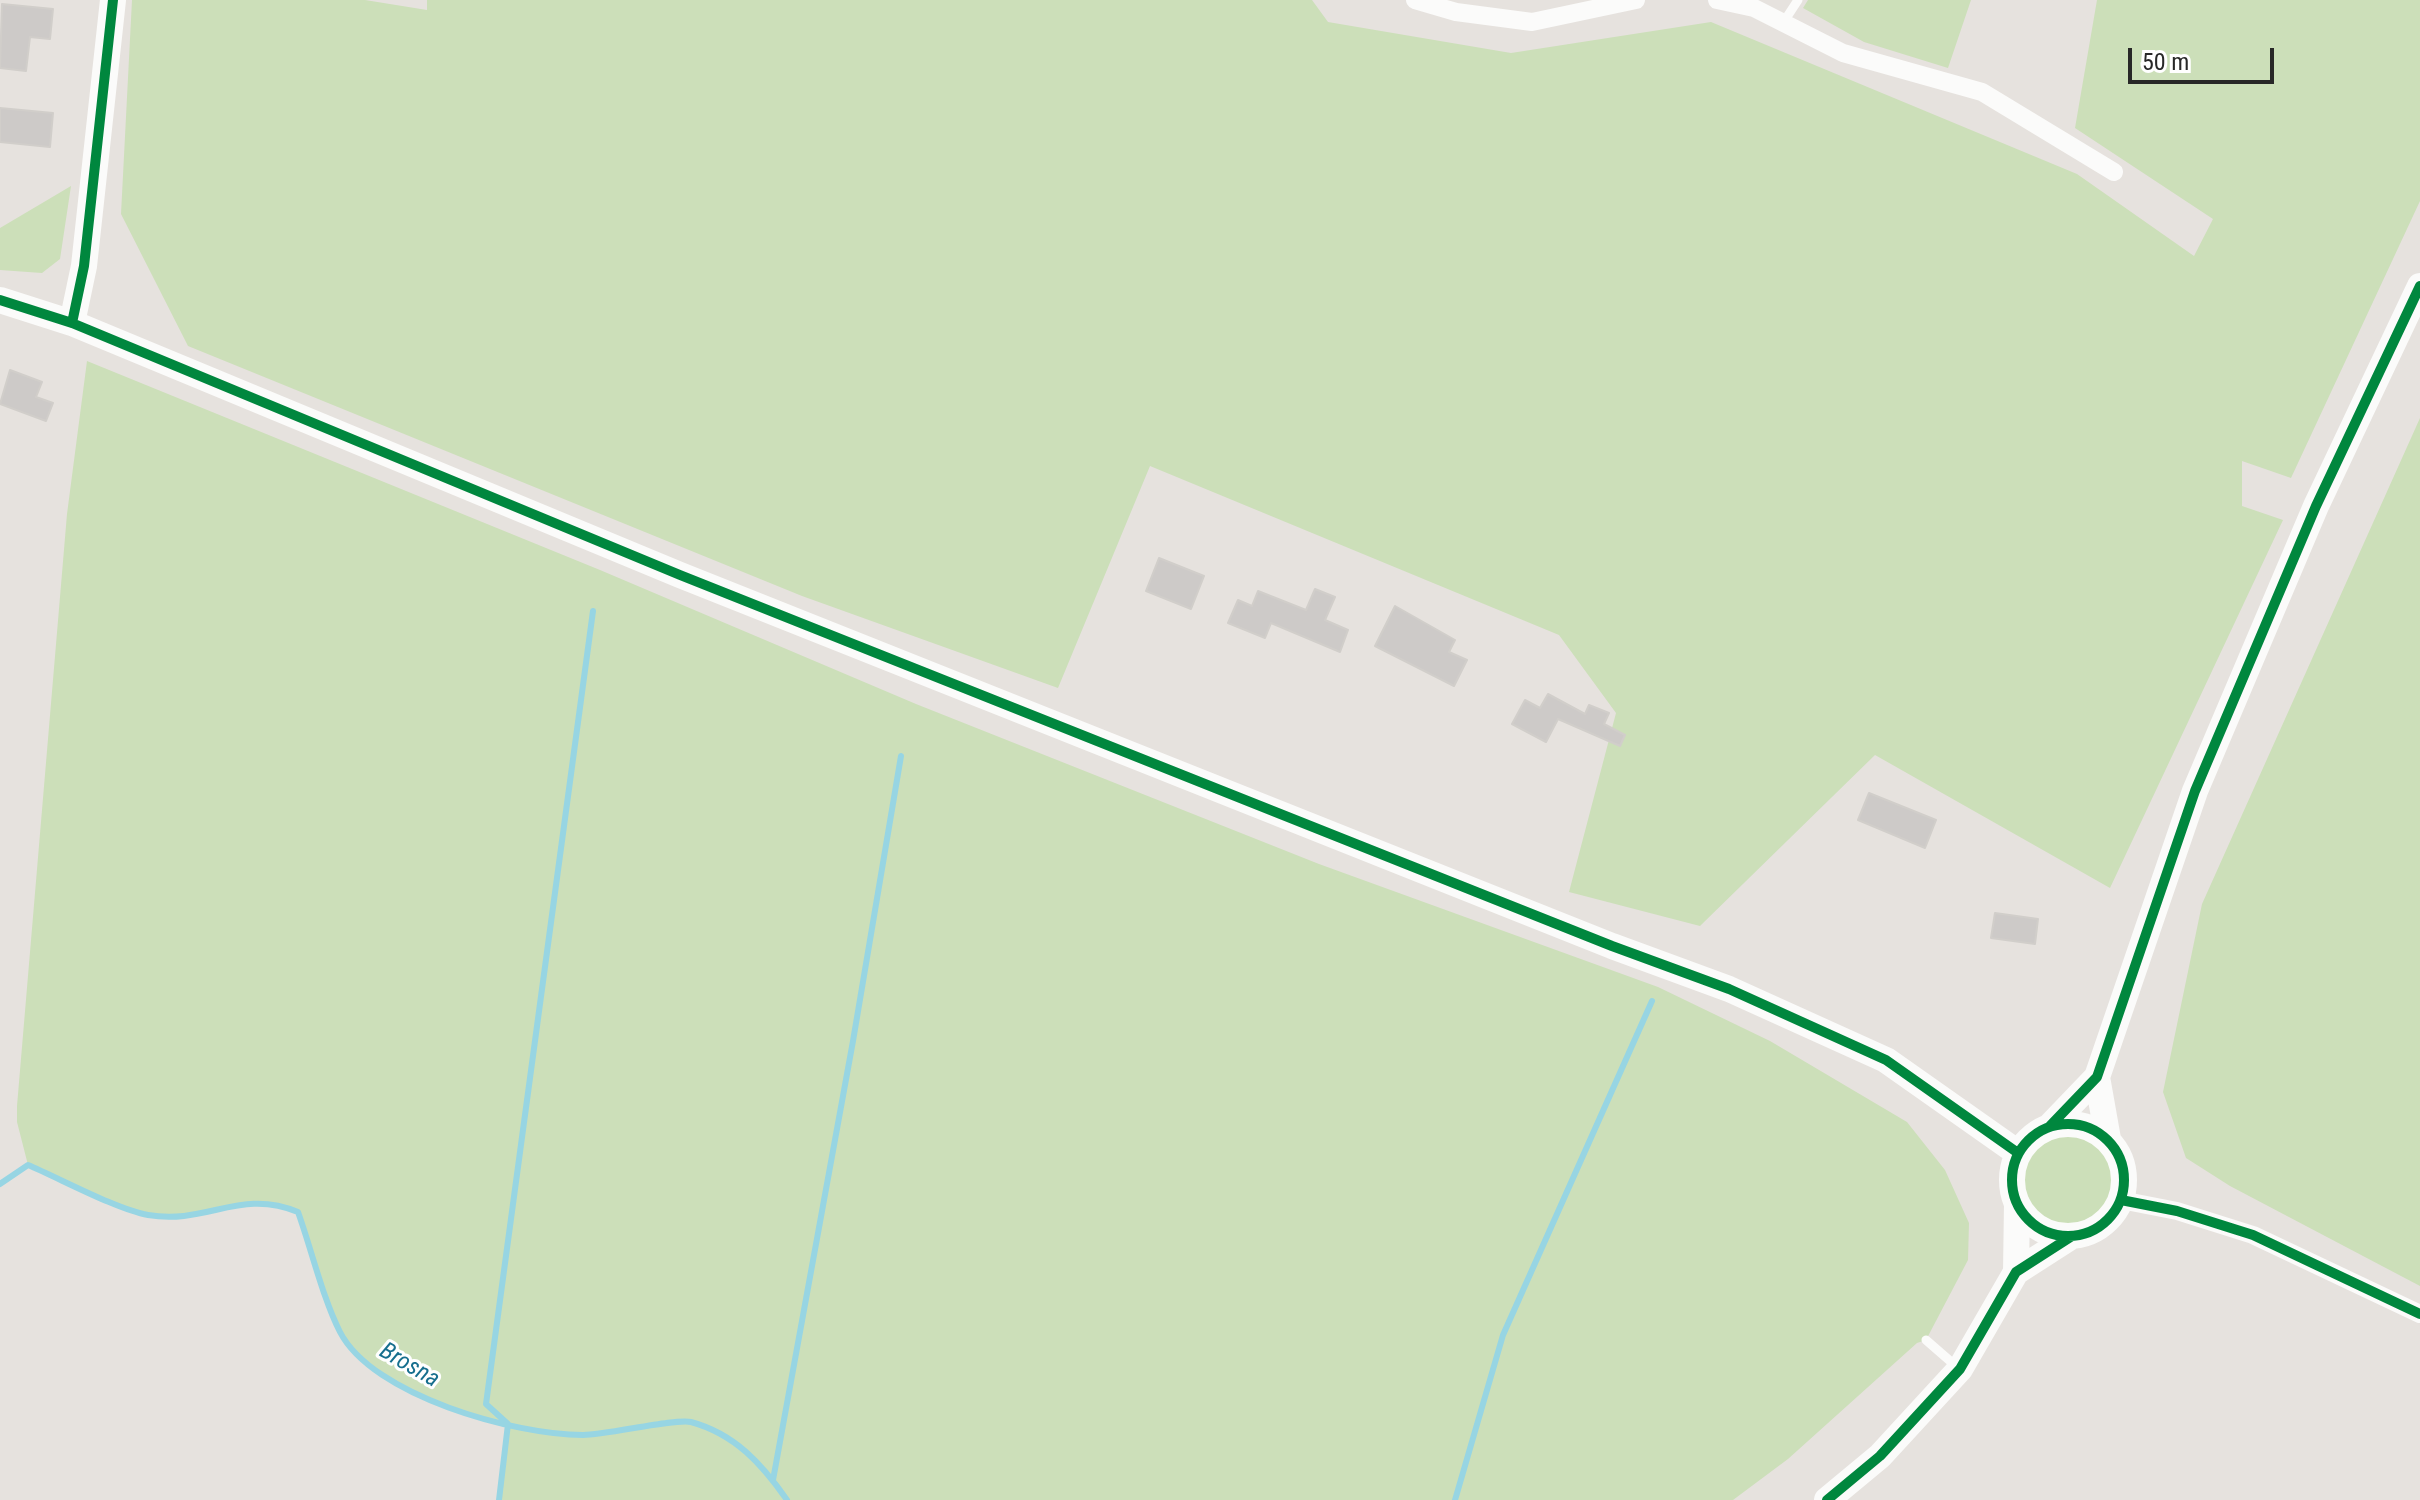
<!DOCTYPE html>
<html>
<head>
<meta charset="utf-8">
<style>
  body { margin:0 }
  #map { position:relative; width:2420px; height:1500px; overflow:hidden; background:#e6e2de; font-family:"Roboto Condensed",sans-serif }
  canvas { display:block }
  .scale { position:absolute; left:2128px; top:48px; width:146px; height:36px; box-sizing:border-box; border:4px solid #282828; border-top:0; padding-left:10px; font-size:24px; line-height:28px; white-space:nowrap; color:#282828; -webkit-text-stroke:6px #fff; paint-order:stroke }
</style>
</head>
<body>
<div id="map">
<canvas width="2420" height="1500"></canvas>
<div class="scale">50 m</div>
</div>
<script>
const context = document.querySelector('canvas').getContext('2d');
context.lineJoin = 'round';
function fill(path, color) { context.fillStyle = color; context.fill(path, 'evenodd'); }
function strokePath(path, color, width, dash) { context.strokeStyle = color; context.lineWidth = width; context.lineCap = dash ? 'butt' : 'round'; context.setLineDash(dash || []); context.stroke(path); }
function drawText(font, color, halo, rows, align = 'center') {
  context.font = font + ' "Roboto Condensed",sans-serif'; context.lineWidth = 6; context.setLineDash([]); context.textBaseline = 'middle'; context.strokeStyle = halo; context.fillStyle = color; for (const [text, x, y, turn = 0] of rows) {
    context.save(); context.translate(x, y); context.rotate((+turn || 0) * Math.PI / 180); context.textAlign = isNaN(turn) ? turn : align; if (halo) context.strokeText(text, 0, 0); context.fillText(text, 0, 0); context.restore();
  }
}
fill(new Path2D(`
  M132 0H365L427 10V0H1312L1328 22 1511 53 1711 22 2077 174 2194 256 2213 219 2075 128 2097 0H2420V201L2291 478 2242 461V506L2283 520 2110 888 1875 755 1700 926 1569 892 1616 713 1559 635 1150 466 1058 688 802 596 188 346 121 214Z
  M1808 0H1971L1948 68 1864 42 1803 8Z
  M71 186 60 259 42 273 0 270V228Z
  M87 361 600 570 916 704 1319 864 1658 987 1770 1041 1907 1122 1945 1170 1969 1223 1968 1260 1926 1340 1917 1343 1788 1459 1733 1500H499L508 1424 425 1400 373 1371 340 1333 298 1212C239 1188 207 1226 148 1215 118 1210 59 1178 28 1165L17 1122V1106L67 514Z
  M2420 418V1286L2230 1186 2186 1158 2163 1092 2202 904Z
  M2022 1179a45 45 0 1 1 90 0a45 45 0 1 1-90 0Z`), '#ccdfb9');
strokePath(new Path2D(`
  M0 1184 28 1165C59 1178 118 1210 148 1215 207 1225 240 1188 298 1212 311 1248 323 1299 340 1332 373 1396 515 1435 583 1435 607 1435 676 1418 691 1422 735 1434 762 1464 787 1500
  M773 1480 853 1041 901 756
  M499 1500 508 1424 486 1404 593 611
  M1455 1500 1503 1335 1652 1001`), '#97d5e3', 6);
const building = new Path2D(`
  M2 4 53 9 50 39 30 37 26 71 0 68Z
  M0 108 53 113 50 147 0 142Z
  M10 370 42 382 36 397 53 403 46 421 0 404Z
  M1159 558 1204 576 1191 609 1146 591Z
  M1315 589 1335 597 1325 620 1348 630 1340 652 1271 623 1265 638 1228 623 1238 600 1252 606 1258 591 1306 610Z
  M1395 606 1455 640 1449 652 1467 660 1454 686 1375 646Z
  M1548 694 1585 714 1589 705 1609 713 1604 724 1625 735 1620 746 1558 719 1546 742 1512 724 1525 700 1540 708Z
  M1869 793 1936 820 1925 848 1858 820Z
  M1995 913 2038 919 2035 944 1991 938Z`);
fill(building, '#cdcac8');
strokePath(building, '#d1ceca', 2);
strokePath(new Path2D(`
  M1783 23 1798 0
  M1926 1340 1957 1367`), '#fbfbfa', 9);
strokePath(new Path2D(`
  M1415 0 1456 12 1532 22 1636 0
  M1717 0 1754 8 1843 53 1982 92 2114 172
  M2121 1200 2177 1211 2253 1235 2420 1314`), '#fbfbfa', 18);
strokePath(new Path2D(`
  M0 300 72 323 680 575 1612 946 1729 989 1886 1060 2018 1153
  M72 323 84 266 113 0
  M2097 1077 2108 1139
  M2012 1180a56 56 0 1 1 112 0a56 56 0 1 1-112 0Z
  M2050 1126 2097 1077 2195 791 2316 506 2420 286
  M2016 1272 2017 1203
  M1827 1500 1880 1456 1960 1369 2016 1272 2072 1236`), '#fbfbfa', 26);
strokePath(new Path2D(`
  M0 300 72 323 680 575 1612 946 1729 989 1886 1060 2018 1153
  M72 323 84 266 113 0
  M2012 1180a56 56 0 1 1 112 0a56 56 0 1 1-112 0Z
  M2050 1126 2097 1077 2195 791 2316 506 2420 286
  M2121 1200 2177 1211 2253 1235 2420 1314
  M1827 1500 1880 1456 1960 1369 2016 1272 2072 1236`), '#00873e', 10);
drawText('italic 24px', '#176f8e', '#fff', [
  ["Brosna",409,1366,30]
]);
</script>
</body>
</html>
